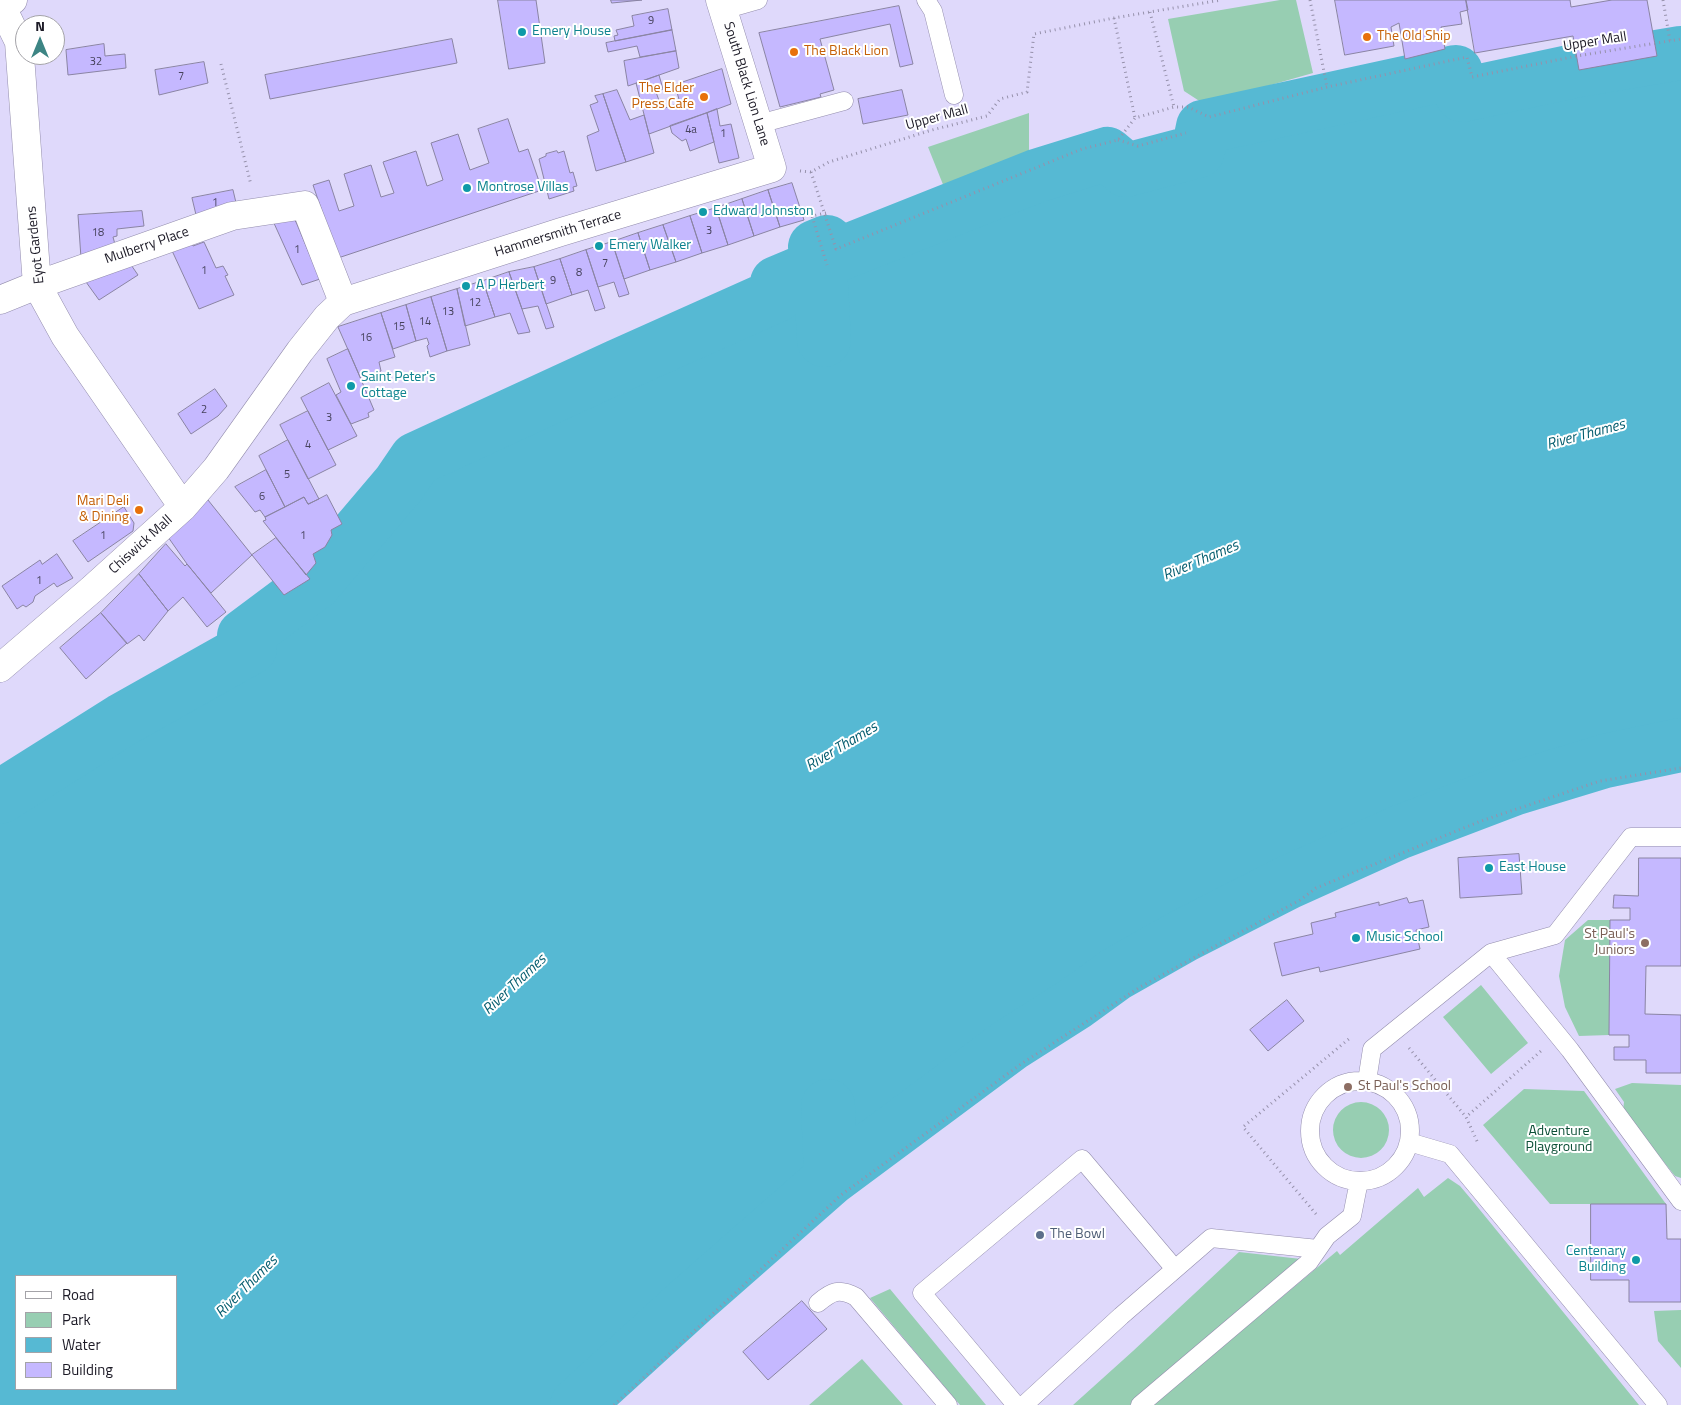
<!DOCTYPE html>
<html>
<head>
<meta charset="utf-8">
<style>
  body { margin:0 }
  #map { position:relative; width:1681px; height:1405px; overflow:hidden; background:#dfd9fb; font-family:"Titillium Web",sans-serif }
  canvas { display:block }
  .legend { position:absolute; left:15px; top:1275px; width:162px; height:115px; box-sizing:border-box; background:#fff; border:1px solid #a4a3a8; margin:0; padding:6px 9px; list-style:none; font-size:15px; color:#1c1a26 }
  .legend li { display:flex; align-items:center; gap:10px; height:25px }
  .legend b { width:25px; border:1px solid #a4a3a8 }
  .north { position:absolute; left:15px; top:15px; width:50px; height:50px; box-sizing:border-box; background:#fff; border:1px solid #a4a3a8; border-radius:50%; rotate:0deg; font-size:14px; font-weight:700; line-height:20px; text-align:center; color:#1c1a26 }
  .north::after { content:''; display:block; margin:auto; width:18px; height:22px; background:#3d8584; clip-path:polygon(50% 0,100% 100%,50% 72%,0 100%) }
</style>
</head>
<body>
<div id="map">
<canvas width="1681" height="1405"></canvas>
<ul class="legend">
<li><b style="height:6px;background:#fff"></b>Road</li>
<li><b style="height:14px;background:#97ceb2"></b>Park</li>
<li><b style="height:14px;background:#56b9d3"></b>Water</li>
<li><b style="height:14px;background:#c5b8ff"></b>Building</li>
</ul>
<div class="north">N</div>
</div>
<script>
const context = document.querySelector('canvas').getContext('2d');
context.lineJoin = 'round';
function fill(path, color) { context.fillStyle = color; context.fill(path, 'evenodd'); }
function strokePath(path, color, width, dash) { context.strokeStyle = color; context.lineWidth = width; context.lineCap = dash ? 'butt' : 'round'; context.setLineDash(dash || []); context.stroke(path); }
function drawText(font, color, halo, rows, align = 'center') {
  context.font = font + ' "Titillium Web",sans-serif'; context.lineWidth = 4; context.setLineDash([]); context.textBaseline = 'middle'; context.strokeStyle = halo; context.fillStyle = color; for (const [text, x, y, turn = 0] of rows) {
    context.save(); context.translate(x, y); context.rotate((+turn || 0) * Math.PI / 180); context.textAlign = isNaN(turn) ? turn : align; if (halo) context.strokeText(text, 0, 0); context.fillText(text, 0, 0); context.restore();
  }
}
fill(new Path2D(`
  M1280 0H1296L1313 73 1204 104 1184 91 1168 19Z
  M1029 113V168L948 197 928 147Z
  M1588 920H1610L1609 1035 1579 1036 1565 1007 1559 976 1565 940Z
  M1481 985 1528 1043 1491 1074 1443 1017Z
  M1632 1083 1681 1085V1178L1675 1176 1623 1111 1624 1102 1615 1089Z
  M1524 1089 1584 1091 1666 1204H1550L1483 1125Z
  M1333 1130a28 28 0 1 1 56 0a28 28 0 1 1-56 0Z
  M1448 1178 1460 1186 1471 1199 1639 1405H1153L1337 1251 1340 1255 1418 1188 1424 1197Z
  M1239 1252 1301 1259 1130 1405H1073L1133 1351Z
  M890 1289 986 1405H960L870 1298Z
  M1681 1310V1368L1658 1341 1654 1311Z
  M862 1359 903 1405H809Z`), '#97ceb2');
fill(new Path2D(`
  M1681 53V745L1605 761 1513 789 1400 832 1287 883 1183 936 1116 974 1076 1003 1010 1045 831 1178 692 1300 577 1405H0V797L122 720 250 648 244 636 315 583 399 484 416 459 618 366 777 296V283L820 265 815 247 827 242 833 257 1036 176 1107 154 1126 170 1198 151 1203 127 1456 72 1462 95 1579 70ZM16 1276H176V1389H16Z`), '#56b9d3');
strokePath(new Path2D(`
  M820 268 815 247 827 242 832 257 1036 176 1107 154 1126 170 1198 151 1203 127 1456 72 1462 95 1579 70 1681 53
  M0 797 122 720 250 648 244 636 315 583 399 484 416 459 618 366 777 295V283L820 265 824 340
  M828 1106 831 1178 1010 1045 1076 1003 1116 974 1183 936 1287 883 1400 832 1513 789 1605 761 1681 745
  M577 1405 692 1300 831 1178 830 1144`), '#56b9d3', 54);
const building = new Path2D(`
  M498 0H536L545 63 509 69Z
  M611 0H642L612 3Z
  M1335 0H1466L1468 10 1460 12 1462 24 1441 27 1445 49 1405 59 1399 23 1391 27 1394 46 1345 55Z
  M1466 0H1570L1571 7 1612 0H1647L1657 56 1579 70 1573 36 1475 53Z
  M899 6 913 64 900 67 890 24 820 39 834 90 820 94 821 97 780 107 759 33Z
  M668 9 672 30 615 41 614 36 618 35 616 30 634 26 632 16Z
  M672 30 676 51 640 57 637 46 608 52 606 43Z
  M452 39 457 63 270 99 265 75Z
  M104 44 105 56 125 54 126 68 68 75 66 50Z
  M676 51 679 68 628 86 624 61Z
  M204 62 208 83 159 95 155 70Z
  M722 69 731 104 649 134 636 83 659 75 663 89 656 92 662 109 680 103 675 85Z
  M617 90 630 120 644 115 654 153 626 162 603 94Z
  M902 90 908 115 863 124 858 99Z
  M603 94 626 162 596 171 587 136 599 131 590 105 598 102 595 96Z
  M717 109 720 126 731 124 739 158 719 163 707 113Z
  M707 113 714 142 690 151 686 139 682 141 672 133 670 126Z
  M508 119 519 152 528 149 542 190 338 258 313 185 329 180 339 211 354 206 344 174 371 165 381 197 394 193 383 162 416 151 427 186 443 180 431 143 458 134 470 170 489 163 478 129Z
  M557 151 558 153 564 151 570 173 573 172 577 186 573 187 574 191 549 199 539 159 546 156V154Z
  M792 183 804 220 780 227 768 190Z
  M233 190 237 207 197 219 192 198Z
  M768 190 780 227 754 236 742 199Z
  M742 199 754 236 728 245 716 208Z
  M716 208 728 245 702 253 690 216Z
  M142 211 144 226 117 229V236L113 237 116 248 81 258 78 215Z
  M289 215 296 222 320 279 302 285 273 221Z
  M690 216 702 253 676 262 663 225Z
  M663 225 676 262 650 270 638 233Z
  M638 233 650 270 624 279 612 242Z
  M189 234 193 246 204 242 216 268 223 266 228 275 225 276 234 295 199 309 168 242Z
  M612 242 629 294 619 297 614 282 598 287 586 250Z
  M586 250 605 308 595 311 588 290 572 295 560 259Z
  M127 259 138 275 99 300 86 282Z
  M560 259 572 295 546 304 534 267Z
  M534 267 554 327 546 329 538 306 522 309 509 272Z
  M509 272 522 309 530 332 518 334 510 313 495 317 483 281Z
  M483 281 495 317 465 326 457 289Z
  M457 289 470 345 447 351 431 297Z
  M431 297 447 351 430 357 427 346 429 344 427 338 416 341 406 305Z
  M406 305 416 341 393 349 381 313Z
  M381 313 395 357 379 362 381 371 361 379 338 327Z
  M348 349 374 410 368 413 369 417 351 424 336 395 341 392 327 359Z
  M329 383 357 436 328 450 301 398Z
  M215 389 227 406 218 416 191 434 178 414Z
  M308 411 336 465 308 479 280 425Z
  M288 440 319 499 308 504 304 497 285 507 259 456Z
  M266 470 285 507 265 517 260 510 255 512 235 487Z
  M327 495 342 524 331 530 332 535 325 547 313 554 316 563 306 575 263 521 266 520 265 517 304 497 308 504Z
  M208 500 252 555 211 593 187 564 168 537Z
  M124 507 134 523 133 531 88 562 73 541Z
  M276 538 310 579 284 595 252 555Z
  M166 544 185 566 187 564 226 612 207 627 183 597 168 611 139 574Z
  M57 554 73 578 57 587 54 583 35 596 33 602 26 607 23 605 17 609 2 586 40 560 42 564Z
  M139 574 168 611 144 641 139 635 127 644 101 613Z
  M101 613 127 643 86 679 60 648Z
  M1519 854 1522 894 1460 898 1458 858Z
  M1639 858H1681V966H1646L1645 1014 1681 1015V1073H1646V1060H1614V1047H1629V1035H1609L1610 920H1630V908H1613L1614 895 1638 896Z
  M1407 898 1409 903 1423 900 1429 927 1416 930 1420 949 1320 972 1319 967 1282 976 1274 943 1313 934 1311 923 1336 917 1335 913 1379 902V905Z
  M1287 1000 1304 1021 1268 1051 1250 1030Z
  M1591 1204H1666L1667 1239H1681V1302H1629V1280H1591Z
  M802 1301 827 1329 768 1380 743 1352Z`);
fill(building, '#c5b8ff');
strokePath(building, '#8a84a3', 1);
const lane = new Path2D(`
  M926 0 933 11 954 95
  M723 10 758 0
  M759 124 844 101
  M1491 953 1570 1050 1681 1201
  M1310 1131a50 50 0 1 1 100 0a50 50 0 1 1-100 0Z
  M1367 1081 1372 1049 1491 953 1555 935 1631 837H1681
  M1409 1142 1450 1154 1658 1405
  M818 1303C832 1291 839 1288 856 1297L948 1405
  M1016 1405 922 1293 1082 1159 1175 1269
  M1024 1405 1121 1316 1211 1238 1318 1249
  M1140 1405 1309 1262 1327 1236 1352 1216 1359 1181`);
const street = new Path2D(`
  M1 5 19 42 37 285 65 336 183 507
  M0 300 37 285 232 216 305 205 343 302
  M0 668 91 590 183 507 216 469 300 351 327 317 343 302 561 232 772 168 720 0`);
const highway = new Path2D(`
  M0 6 13 0`);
strokePath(lane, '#938dad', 19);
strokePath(street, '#938dad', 29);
strokePath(highway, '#938dad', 29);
strokePath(new Path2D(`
  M1310 0 1327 87
  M1663 0 1670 41
  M1150 12 1174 107
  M1114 18 1135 118
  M221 64 251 185
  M1118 140 1138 146 1186 133
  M800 171 811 172 829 162 932 130 987 116 1000 99 1027 92 1034 34 1114 18 1221 0
  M811 172 836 249 1082 149 1118 140 1135 118 1174 107H1188L1209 117 1327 87 1467 57 1472 77 1577 56 1681 39
  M826 213 812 216 827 265
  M1409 1048 1466 1117
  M1477 1141 1466 1117 1541 1051
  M1316 1214 1243 1127 1350 1038
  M614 1405 841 1195 1021 1064 1140 987 1300 900 1316 888 1481 821 1600 781 1681 768`), '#9691ab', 3, [1, 4]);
strokePath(lane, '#fff', 18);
strokePath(street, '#fff', 28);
strokePath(highway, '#fff', 28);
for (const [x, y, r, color] of [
  [522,32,5,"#0f9aa8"],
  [1367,37,5,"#e8710a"],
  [794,52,5,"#e8710a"],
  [704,97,5,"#e8710a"],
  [467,188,5,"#0f9aa8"],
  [703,212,5,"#0f9aa8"],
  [599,246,5,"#0f9aa8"],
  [466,286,5,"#0f9aa8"],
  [351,386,5,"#0f9aa8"],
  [139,510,5,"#e8710a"],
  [1489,868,5,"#0f9aa8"],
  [1356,938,5,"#0f9aa8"],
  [1645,943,5,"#8d6e63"],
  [1348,1087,5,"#8d6e63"],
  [1040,1235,5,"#5c6f8a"],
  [1636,1260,5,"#0f9aa8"]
]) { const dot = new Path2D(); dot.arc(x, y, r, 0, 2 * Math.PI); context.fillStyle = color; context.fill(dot); strokePath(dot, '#fff', 2); }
drawText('11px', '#46425c', null, [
  ["9",651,21],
  ["32",96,62],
  ["7",181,77],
  ["4a",691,130],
  ["1",723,134],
  ["1",215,203],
  ["3",709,231],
  ["18",98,233],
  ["1",297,250],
  ["7",605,264],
  ["1",204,271],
  ["8",579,273],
  ["9",553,281],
  ["12",475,303],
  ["13",448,312],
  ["14",425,322],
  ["15",399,327],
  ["16",366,338],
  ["2",204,410],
  ["3",329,418],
  ["4",308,445],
  ["5",287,475],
  ["6",262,497],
  ["1",103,536],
  ["1",303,536],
  ["1",39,581]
]);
drawText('14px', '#0d838f', '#fff', [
  ["Emery House",532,32],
  ["Montrose Villas",477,188],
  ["Edward Johnston",713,212],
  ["Emery Walker",609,246],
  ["A P Herbert",476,286],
  ["Saint Peter's",361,378],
  ["Cottage",361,394],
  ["East House",1499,868],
  ["Music School",1366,938],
  ["Centenary",1626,1252,"right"],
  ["Building",1626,1268,"right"]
], 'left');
drawText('14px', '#c56008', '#fff', [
  ["The Old Ship",1377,37],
  ["The Black Lion",804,52],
  ["The Elder",694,89,"right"],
  ["Press Cafe",694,105,"right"],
  ["Mari Deli",129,502,"right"],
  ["& Dining",129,518,"right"]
], 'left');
drawText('14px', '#1c1a26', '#fff', [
  ["Upper Mall",1595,42,-9],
  ["South Black Lion Lane",746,84,73],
  ["Upper Mall",937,118,-15],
  ["Hammersmith Terrace",558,234,-17],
  ["Eyot Gardens",36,245,-96],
  ["Mulberry Place",147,246,-19],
  ["Chiswick Mall",141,545,-42]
]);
drawText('14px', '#785e54', '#fff', [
  ["St Paul's",1635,935],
  ["Juniors",1635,951],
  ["St Paul's School",1358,1087,"left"]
], 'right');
drawText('14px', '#0d5037', '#fff', [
  ["Adventure",1559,1132],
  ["Playground",1559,1148]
]);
drawText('14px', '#4e5e75', '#fff', [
  ["The Bowl",1050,1235]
], 'left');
drawText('italic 15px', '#055d6f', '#fff', [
  ["River Thames",1586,435,-15],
  ["River Thames",1201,561,-23],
  ["River Thames",842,747,-31],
  ["River Thames",515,985,-43],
  ["River Thames",247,1287,-45]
]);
</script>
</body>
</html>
